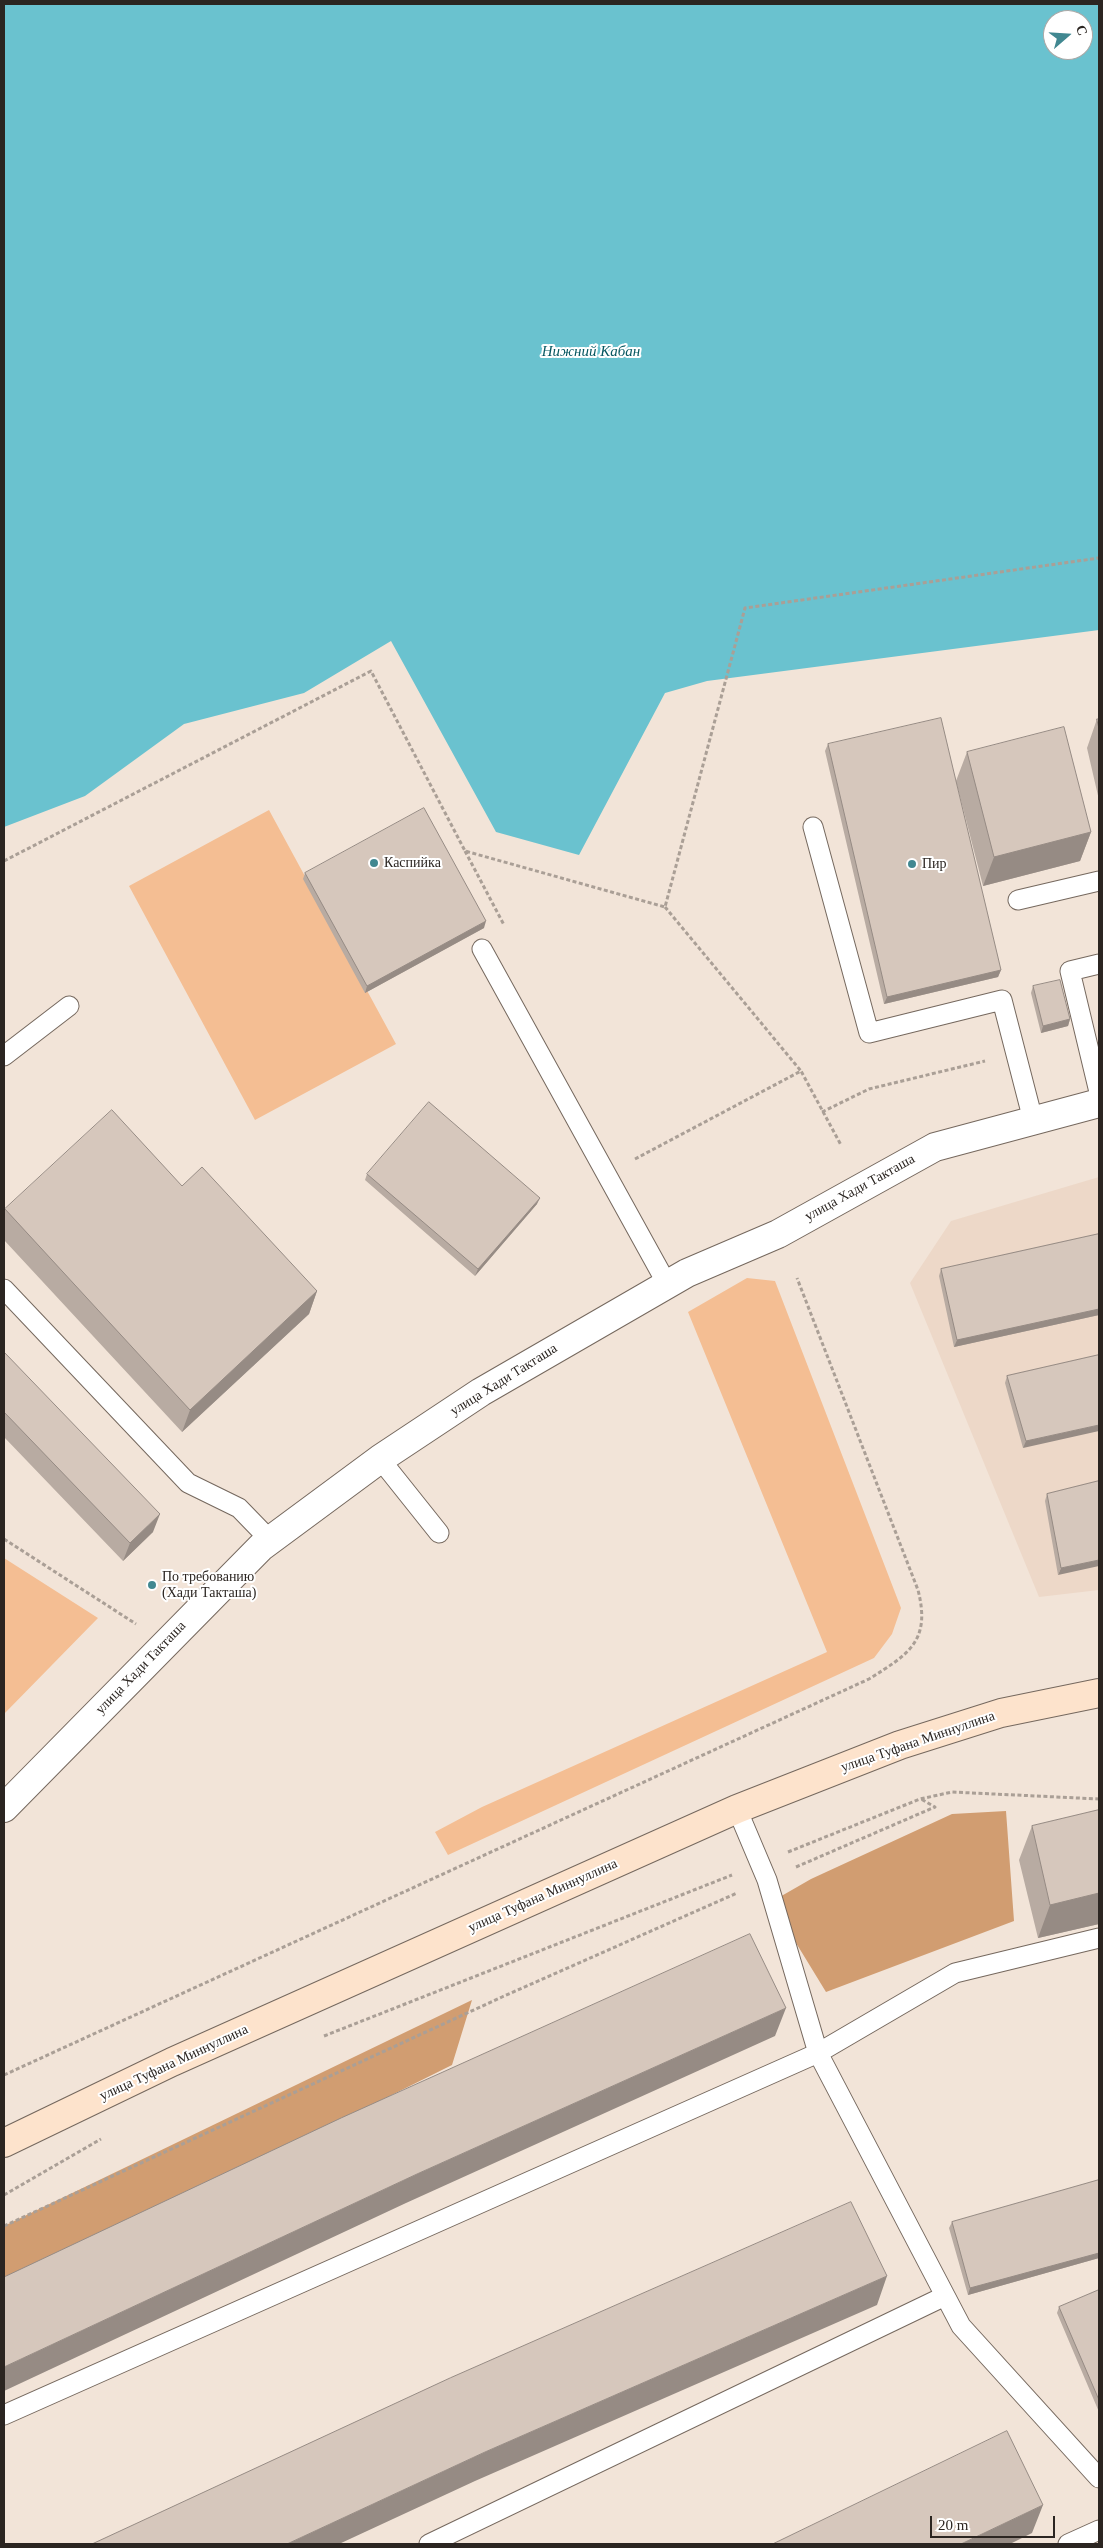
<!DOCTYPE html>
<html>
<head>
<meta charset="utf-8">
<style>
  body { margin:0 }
  #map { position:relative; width:1103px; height:2548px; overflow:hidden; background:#f2e4d8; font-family:"Times New Roman",serif }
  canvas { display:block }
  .frame { position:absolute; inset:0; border:5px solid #2b2521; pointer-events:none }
  .north { position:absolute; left:1043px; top:10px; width:50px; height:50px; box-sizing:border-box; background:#fff; border:1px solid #aaa8a6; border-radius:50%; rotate:71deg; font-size:14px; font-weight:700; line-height:20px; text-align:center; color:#2b2521 }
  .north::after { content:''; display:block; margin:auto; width:18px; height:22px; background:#418891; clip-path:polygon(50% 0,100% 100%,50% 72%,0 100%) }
  .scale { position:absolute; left:930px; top:2516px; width:125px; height:22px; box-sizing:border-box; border:2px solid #2b2521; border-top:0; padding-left:6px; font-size:15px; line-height:18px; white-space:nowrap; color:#2b2521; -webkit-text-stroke:4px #fff; paint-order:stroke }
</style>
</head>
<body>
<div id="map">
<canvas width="1103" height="2548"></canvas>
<div class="frame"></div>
<div class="north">С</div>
<div class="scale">20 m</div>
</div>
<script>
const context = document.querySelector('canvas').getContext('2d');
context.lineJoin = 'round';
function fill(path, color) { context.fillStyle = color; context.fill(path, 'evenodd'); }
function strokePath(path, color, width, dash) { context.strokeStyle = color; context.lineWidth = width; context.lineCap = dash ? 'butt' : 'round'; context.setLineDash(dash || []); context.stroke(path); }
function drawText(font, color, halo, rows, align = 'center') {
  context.font = font + ' "Times New Roman",serif'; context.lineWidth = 4; context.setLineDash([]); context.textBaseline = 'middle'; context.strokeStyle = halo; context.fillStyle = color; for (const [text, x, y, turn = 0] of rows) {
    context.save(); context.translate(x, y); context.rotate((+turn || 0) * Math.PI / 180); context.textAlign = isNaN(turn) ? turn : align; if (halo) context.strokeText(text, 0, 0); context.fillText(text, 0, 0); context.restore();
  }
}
fill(new Path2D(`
  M1099 1177V1590L1039 1597 910 1283 951 1221Z`), '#edd8c8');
fill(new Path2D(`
  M269 810 396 1044 255 1120 129 886Z
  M747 1278 775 1281 901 1608 892 1634 874 1658 448 1855 435 1832 482 1807 827 1652 688 1312Z
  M4 1558 98 1618 4 1714Z`), '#f4be93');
fill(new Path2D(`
  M1006 1811 1014 1921 826 1992 771 1902 811 1879 952 1814Z
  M472 2000 452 2065 4 2288V2226Z`), '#d19d71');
fill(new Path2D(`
  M4 4H1099V630L707 681 665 693 579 855 496 832 391 641 304 693 184 724 85 796 4 827ZM1053 20H1083V50H1053Z`), '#6ac2cf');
const service = new Path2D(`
  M813 827 869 1033 1002 1000 1033 1120
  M1018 900 1099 881
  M482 949 667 1284
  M1099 964 1070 971 1099 1092
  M4 1056 69 1006
  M4 1289 188 1483 239 1508 271 1541
  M380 1459 439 1533
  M737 1809 767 1880 818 2053 961 2326 1099 2478
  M4 2415 818 2053 955 1973 1099 1938
  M429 2544 945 2296
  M1068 2544 1099 2530`);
const minor = new Path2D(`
  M4 1808 261 1547 380 1459 481 1392 687 1273 778 1234 935 1147 1099 1103`);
const secondary = new Path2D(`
  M4 2143 172 2062 737 1809 900 1745 1001 1713 1099 1693`);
strokePath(service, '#75685e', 21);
strokePath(minor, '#75685e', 30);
strokePath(secondary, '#75685e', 30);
strokePath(new Path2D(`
  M465 851 504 925
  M4 861 371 671 465 851 665 907 745 608 1099 558
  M665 907 801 1071
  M822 1112 869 1089 985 1061
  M635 1159 801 1071 841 1145
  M4 1539 136 1624
  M788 1852 920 1799 952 1792 1099 1799
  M796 1867 935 1807 921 1799
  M324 2036 732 1875
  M4 2075 869 1679C909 1654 931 1641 918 1590L797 1278
  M4 2195 101 2139
  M4 2226 502 1997 737 1893`), '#aa9f96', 3, [4, 2.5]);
strokePath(service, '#fff', 19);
strokePath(minor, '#fff', 28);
strokePath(secondary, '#fde3cc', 28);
fill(new Path2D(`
  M1097 719H1099V800L1087 748Z
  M828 744 1001 970 998 977 884 1004 825 751Z
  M967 752 1091 832 1080 861 983 886 956 781Z
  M305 873 484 928 365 993 303 879Z
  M1033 986 1070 1019 1068 1026 1041 1033 1031 993Z
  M367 1174 537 1204 475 1276 365 1180Z
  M182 1186 317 1291 309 1314 182 1432 4 1240V1212L5 1209Z
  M1099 1234V1315L954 1347 939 1276 941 1269Z
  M4 1352 153 1532 123 1561 4 1437Z
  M1099 1355 1023 1448 1005 1383 1007 1376Z
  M1099 1481 1058 1575 1045 1501 1047 1494Z
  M1099 1810V1924L1038 1938 1019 1860 1032 1826Z
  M1099 2180V2258L968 2295 949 2228 952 2222Z
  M1099 2290V2412L1057 2313 1059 2307Z`), '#b8aba2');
fill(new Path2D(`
  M1091 832 1080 861 983 886 994 857Z
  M486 921 484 928 365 993 367 986Z
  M1001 970 998 977 884 1004 887 997Z
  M1070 1019 1068 1026 1041 1033 1043 1026Z
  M540 1198 537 1204 475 1276 478 1269Z
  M317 1291 309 1314 182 1432 190 1410Z
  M1099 1309V1315L954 1347 957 1340Z
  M1099 1425V1431L1023 1448 1026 1441Z
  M160 1514 153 1532 123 1561 130 1543Z
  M1099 1560V1566L1058 1575 1061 1568Z
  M1099 1893V1924L1038 1938 1050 1905Z
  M786 2008 775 2036 406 2203 4 2391V2367L417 2174Z
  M1099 2253V2258L968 2295 970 2288Z
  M887 2276 877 2305 475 2481 339 2544H287L485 2452Z
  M1043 2505 1032 2533 1010 2544H961Z`), '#968b84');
const building = new Path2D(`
  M941 718 1001 970 887 997 828 744Z
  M1097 719H1099V728Z
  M1064 727 1091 832 994 857 967 752Z
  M424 808 486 921 367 986 305 873Z
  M1060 980 1070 1019 1043 1026 1033 986Z
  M429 1102 540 1198 478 1269 367 1174Z
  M112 1110 182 1186 202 1167 317 1291 190 1410 5 1209Z
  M1099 1234V1309L957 1340 941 1269Z
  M4 1352 160 1514 130 1543 4 1412Z
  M1099 1355V1425L1026 1441 1007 1376Z
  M1099 1481V1560L1061 1568 1047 1494Z
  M1099 1810V1893L1050 1905 1032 1826Z
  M750 1934 786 2008 417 2174 4 2367V2277L341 2118Z
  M1099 2180V2253L970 2288 952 2222Z
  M851 2202 887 2276 485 2452 287 2544H92L450 2378Z
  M1099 2290V2400L1059 2307Z
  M1007 2431 1043 2505 961 2544H773Z`);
fill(building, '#d6c7bc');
strokePath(building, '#968b84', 1);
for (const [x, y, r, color] of [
  [374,863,5,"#418891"],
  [912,864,5,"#418891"],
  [152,1585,5,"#418891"]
]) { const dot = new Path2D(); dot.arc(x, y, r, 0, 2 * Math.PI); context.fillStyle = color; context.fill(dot); strokePath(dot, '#fff', 2); }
drawText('14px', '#2b2521', '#fff', [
  ["Каспийка",384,863],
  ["Пир",922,864],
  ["По требованию",162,1577],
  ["(Хади Такташа)",162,1593]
], 'left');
drawText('14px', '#2b2521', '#fff', [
  ["улица Хади Такташа",860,1188,-29],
  ["улица Хади Такташа",504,1380,-32],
  ["улица Хади Такташа",141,1668,-46],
  ["улица Туфана Миннуллина",918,1742,-19],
  ["улица Туфана Миннуллина",543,1896,-24],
  ["улица Туфана Миннуллина",174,2063,-25]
]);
drawText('italic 15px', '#075761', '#fff', [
  ["Нижний Кабан",591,352]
]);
</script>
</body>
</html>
